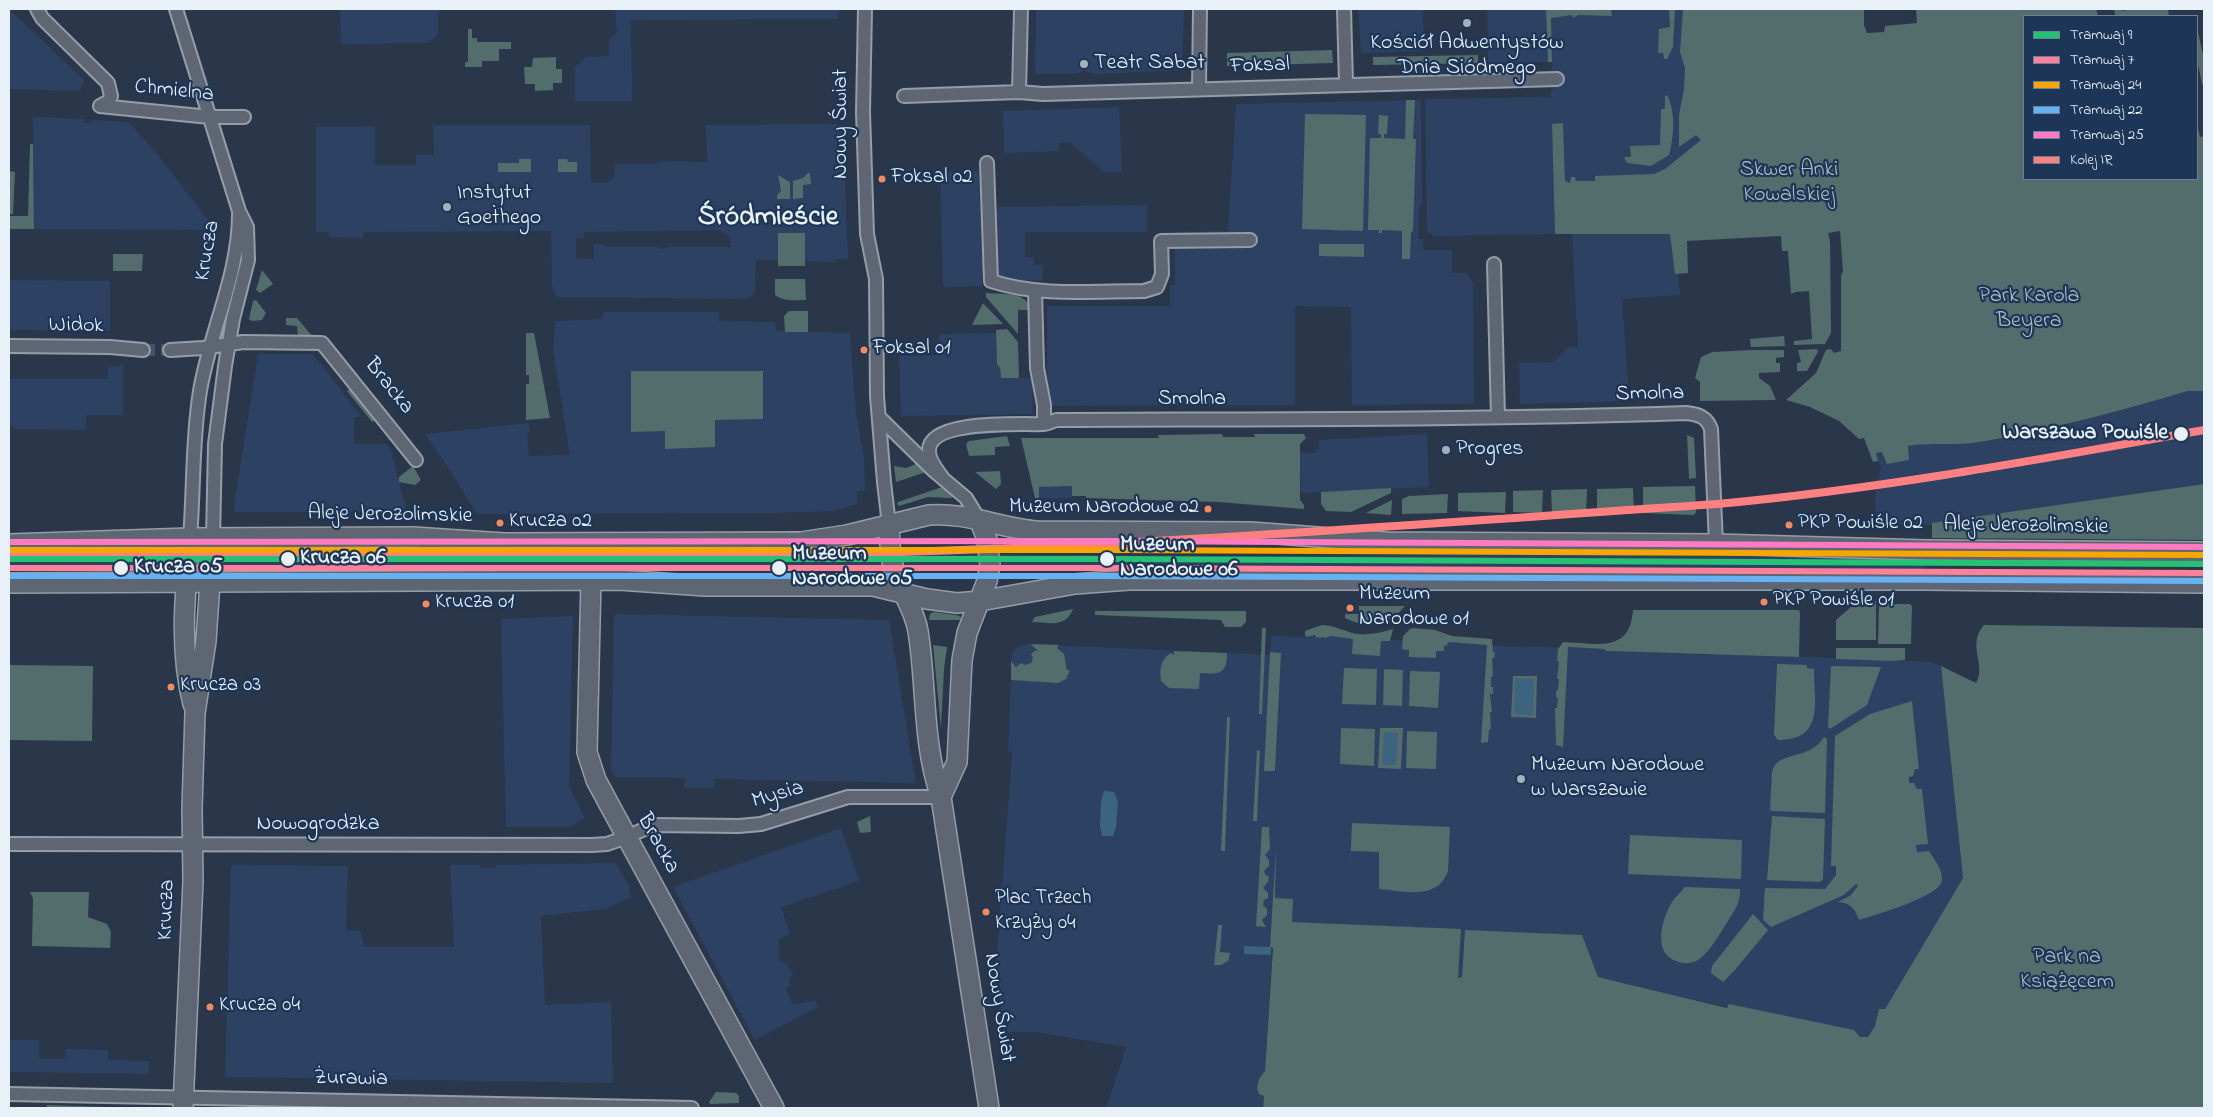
<!DOCTYPE html>
<html>
<head>
<meta charset="utf-8">
<style>
  body { margin:0 }
  #map { position:relative; width:2213px; height:1117px; overflow:hidden; background:#2a374a; font-family:"Indie Flower",sans-serif }
  canvas { display:block }
  .frame { position:absolute; inset:0; border:10px solid #e8f1f8; pointer-events:none }
  .legend { position:absolute; left:2023px; top:15px; width:175px; height:165px; box-sizing:border-box; background:#1d3557; border:1px solid #6e8097; margin:0; padding:6px 9px; list-style:none; font-size:15px; color:#e8f1f8 }
  .legend li { display:flex; align-items:center; gap:10px; height:25px }
  .legend b { width:25px; border:1px solid #6e8097 }
</style>
</head>
<body>
<div id="map">
<canvas width="2213" height="1117"></canvas>
<div class="frame"></div>
<ul class="legend">
<li><b style="height:6px;background:#26c172"></b>Tramwaj 9</li>
<li><b style="height:6px;background:#ff8098"></b>Tramwaj 7</li>
<li><b style="height:6px;background:#f7a600"></b>Tramwaj 24</li>
<li><b style="height:6px;background:#66b1f2"></b>Tramwaj 22</li>
<li><b style="height:6px;background:#fe7ac1"></b>Tramwaj 25</li>
<li><b style="height:6px;background:#ff8080"></b>Kolej IR</li>
</ul>
</div>
<script>
const context = document.querySelector('canvas').getContext('2d');
context.lineJoin = 'round';
function fill(path, color) { context.fillStyle = color; context.fill(path, 'evenodd'); }
function strokePath(path, color, width, dash) { context.strokeStyle = color; context.lineWidth = width; context.lineCap = dash ? 'butt' : 'round'; context.setLineDash(dash || []); context.stroke(path); }
function drawText(font, color, halo, rows, align = 'center') {
  context.font = font + ' "Indie Flower",sans-serif'; context.lineWidth = 4.5; context.setLineDash([]); context.textBaseline = 'middle'; context.strokeStyle = halo; context.fillStyle = color; for (const [text, x, y, turn = 0] of rows) {
    context.save(); context.translate(x, y); context.rotate((+turn || 0) * Math.PI / 180); context.textAlign = isNaN(turn) ? turn : align; if (halo) context.strokeText(text, 0, 0); context.fillText(text, 0, 0); context.restore();
  }
}
fill(new Path2D(`
  M9 9 84 80 80 91 9 89Z
  M340 9H438V34L428 43 341 44Z
  M615 9H838V19L631 20 632 101H575V67L586 57 609 56V40L617 32Z
  M1036 9H1184L1182 70 1096 74 1082 70 1081 73 1072 74H1035Z
  M1358 9H1423L1424 51 1361 53Z
  M1487 9H1742L1765 141 1584 200 1565 181 1563 124H1552L1555 234 1433 236 1432 233H1427L1425 99 1551 97V90L1556 87V71L1552 70V62L1488 63Z
  M1421 100 1422 203 1419 207 1418 239H1423V250H1452V273H1467L1473 283 1474 404 1352 405 1351 307 1295 306V405L1050 406 1047 370V306H1170V285H1175V232L1228 231 1236 104Z
  M1119 107 1122 172H1104L1069 142 1059 143V151L1004 153 1003 111Z
  M33 117 84 119V123H90L91 120 129 122 159 156 213 227 210 230 34 229Z
  M836 124 843 130 848 259H835V262L756 260 755 292 751 296 745 299 559 297 555 295 552 285 551 231 363 232V238L330 237 329 232H316V127L375 126V165H416V155H434L433 125H590L591 183H606L612 180 614 177 615 164H657L658 161 707 162 706 125ZM722 230 723 234H728L731 247H670L662 249 657 247H606L603 244H594V259L576 258V238H583L584 232Z
  M978 171 980 207 1147 205V232H1025V257L1034 258V265H1043L1042 281 1009 280 997 275V270L982 271V286L943 287 940 173Z
  M1572 234H1676L1680 295 1622 299 1629 401 1520 404 1519 363 1553 362 1569 347H1578Z
  M9 280 110 281V331L9 330Z
  M603 312H719V321L775 322 776 331 850 333 856 413 864 458 865 491H857V504L833 511 776 513 477 514 450 470 425 434 529 423 530 433H527L529 456 570 455 553 350 555 321 603 319Z
  M996 333 997 364 1000 368 1001 378H1032L1033 414 901 416 899 356 939 355V334Z
  M258 354H313L362 417H354V444H385L390 447 407 512H235L234 507Z
  M123 365V415H86V430L14 429V427L9 426V379H107L108 367Z
  M2188 391H2204V484L1926 525 1914 526V522L1876 528 1875 496 1881 468 1875 453 1925 443H1977L2058 427Z
  M1427 434 1429 487 1301 493 1299 453H1315L1319 447V440Z
  M1072 486V498H1039L1038 487Z
  M977 554 1215 556 1587 554 1926 558V573L1089 567 9 569V556Z
  M614 614 889 620 916 783 715 779 714 788H684L685 778 616 777 611 770Z
  M573 616 569 786 585 818 570 827H506L501 619Z
  M1305 635 1307 637 1316 635 1381 640 1485 643 1493 646 1596 648 1604 649 1606 651 1709 655 1710 653 1931 662 1941 666 1963 878 1868 1037H1856L1598 977 1525 981 1440 977 1442 929 1292 922 1275 899 1263 1108H1106L1126 1047 1035 1032H1007L1002 1013 996 968 1012 752 1008 751 1012 653 1016 648 1027 644 1270 655 1271 636 1304 637Z
  M841 828 859 881 781 907 790 934 779 939V960L786 963 793 975 789 978 790 987H786L787 992 793 1004 816 1001 818 1007 755 1040 673 887Z
  M616 863 631 890 629 891 632 897 605 909 541 916 545 1005 611 1002 613 1083 225 1077 231 865 348 866 346 930 361 931 364 947H454L450 865H480V868H496V865Z
  M9 1040H39V1059H65L66 1049 108 1050V1060L149 1061V1074L9 1072Z`), '#2d4163');
fill(new Path2D(`
  M1546 9H1611L1612 16 1578 15 1573 18 1572 15 1551 18 1552 62H1548Z
  M1669 9H1675L1673 47 1667 59H1664L1663 53H1658L1659 29 1670 27Z
  M1683 9H1864V25L1867 33 1884 32 1885 26 1917 23 1916 9H2096L2098 16H2024V179H2197V124L2200 137 2204 136V391H2188C2119 411 2051 430 1980 442 1956 446 1932 442 1908 446L1909 460 1887 464 1882 452 1876 453 1878 461 1873 462 1864 438 1859 439 1839 421 1810 407 1786 400 1816 373 1826 350 1831 349 1834 353 1841 351V275L1843 272 1840 231 1828 233 1830 241 1831 333 1825 344 1794 345V341L1812 339 1809 291 1795 292 1791 294 1788 251H1782L1781 236 1687 241 1688 273 1675 274 1670 234H1555L1552 124 1563 123 1565 181 1570 183 1571 177H1575L1576 181H1595V176L1654 174 1665 169 1701 140 1696 135 1679 147V115L1684 89 1685 68 1680 52Z
  M2114 9H2122V11L2130 9H2168L2169 16H2110L2115 15Z
  M2197 28 2204 59V92L2197 61Z
  M468 29H472V38H477V42H511V49H499V61H482V67H465V62H468Z
  M1332 50 1333 63 1227 66V53Z
  M1478 55V63L1373 65V57Z
  M556 57V69H562V83H553V90L535 91V84H525L524 67H532L533 58Z
  M1667 95C1676 112 1674 137 1669 155L1651 166 1627 163 1624 157H1631L1630 146 1660 145 1661 109H1665V96Z
  M1406 100H1415L1413 139H1416L1413 231 1411 232 1410 259H1402V231L1382 230V233H1379V230H1368L1370 138H1381V134H1378L1379 115 1388 116 1387 134H1384V138L1405 139Z
  M1305 114 1366 115 1363 231 1302 229Z
  M30 144H33L34 229H9L10 216H28Z
  M519 159H531V172H498V163H519Z
  M558 159H567L568 162H577V172H558Z
  M9 171 15 172 13 214H9Z
  M808 173H810L811 184 803 185V198L793 199V181L803 178Z
  M778 175 790 182V199H777V195L781 191Z
  M778 233H805V266H778Z
  M1319 244H1364V257L1319 256Z
  M113 254H143L142 271H113Z
  M262 270 273 284 260 293 256 290Z
  M775 279H805L806 300C795 300 784 302 775 295Z
  M986 293C1001 295 1027 290 1030 310H1018V334L986 297Z
  M256 300 266 313 262 320 252 321 249 319 253 301Z
  M983 303 1003 324 972 325Z
  M789 311H808V332H785L784 316Z
  M286 318H297L313 337 298 336 297 326 286 325Z
  M1007 329 1018 342 1019 378H1001L1000 368 997 364 996 330Z
  M526 333H534L550 418 526 420V384H529V375H526Z
  M1784 336 1785 346 1751 347 1750 339Z
  M1817 349 1818 352 1807 371H1797V363L1801 362 1798 350Z
  M1752 350H1784V357L1776 358V363H1780V372L1759 373V378L1770 386 1776 400 1700 401V382L1695 378 1701 357 1712 352Z
  M631 371H763V419L715 420V447L665 449V431L631 432Z
  M351 388 376 419 372 422 347 391Z
  M1222 434 1223 437H1255L1254 434H1304L1306 438 1300 444V500L1304 505V509L1218 502 1086 498V496H1072V486L1039 487V498H1035L1021 438H1159L1158 435Z
  M1687 435 1694 438 1696 478 1689 479Z
  M1007 436 1010 446 995 447V455L969 456 966 444 969 441Z
  M916 464 926 472 896 482 894 466 906 468Z
  M413 466 421 480 415 485 399 482V477Z
  M1000 471 1001 484 996 489 975 472Z
  M2204 484V540L1932 538V523Z
  M945 486 954 496 952 498 928 497 899 506 897 504 898 502Z
  M1695 486 1696 512 1694 515 1643 513V487Z
  M1391 488V493L1351 512 1326 511 1321 504V492Z
  M1633 488 1634 513 1632 514 1597 513V489Z
  M1587 489 1586 514 1552 512 1551 490Z
  M1543 490 1542 513 1513 512V491Z
  M1506 492 1505 513 1458 511V493Z
  M1448 494 1447 513 1402 514V499L1409 496Z
  M1392 500 1391 515 1366 513Z
  M1876 601V640H1836V620L1851 607Z
  M1879 604H1910L1912 606 1911 644H1878Z
  M1359 606H1405C1389 626 1367 629 1345 618V614H1359Z
  M1073 609C1065 629 1049 622 1032 622L1035 617Z
  M1633 610H1799L1800 613 1799 657 1606 651 1604 649 1568 647 1563 747 1556 745 1555 708H1557L1558 698 1556 697V691L1558 690 1559 679H1557L1559 662 1557 661 1558 649 1563 642C1596 643 1630 654 1633 610Z
  M1095 611H1246V622L1241 627H1225L1221 620 1095 615Z
  M934 612 957 615 961 617 960 620H929L930 614Z
  M1322 625C1332 625 1339 629 1349 632 1364 637 1379 633 1393 629L1390 641H1381L1380 656 1352 654 1353 639 1331 636 1324 638 1322 636V638L1316 637 1315 635 1307 637 1305 635V631Z
  M1984 625 2204 628V1108H1263L1264 1096 1259 1094C1255 1086 1259 1077 1265 1071L1273 948 1270 947 1276 848 1275 898 1293 899 1292 922 1461 929 1458 978 1462 977 1465 930 1582 935 1598 977 1727 1008 1729 1004 1854 1030 1860 1037H1868L1875 1026 1879 1009H1885L1963 878 1941 666 1976 683C1987 664 1966 645 1984 625Z
  M1262 628H1266L1262 714H1259Z
  M1414 628 1435 630 1452 636 1492 639 1493 652H1495L1494 658H1492L1493 676 1491 677V687H1493V694H1490L1492 712H1490L1491 729 1489 730 1488 742 1481 743 1487 645 1449 642 1447 645 1444 646V651H1436V658L1409 657V650L1402 649 1403 636 1410 629Z
  M1030 644 1059 645 1057 648 1064 654 1067 670H1070L1066 679 1058 683 1011 680V661L1018 670 1016 667 1021 663 1025 665 1031 663 1033 658 1031 654 1036 650 1039 651Z
  M933 645 947 647 944 669 941 729Z
  M1836 648H1905V660L1893 661 1836 659Z
  M1174 651 1227 653C1227 675 1219 674 1200 673L1199 689 1169 688 1161 681C1159 670 1161 658 1171 653L1174 655Z
  M1270 652 1281 653 1275 769V771H1264Z
  M1777 664 1807 665V668L1814 669C1814 703 1825 740 1778 740L1774 735Z
  M9 665 93 666 92 741 9 740Z
  M1831 666 1881 667 1867 705 1830 729 1828 727Z
  M1344 668 1377 669 1376 705 1342 704Z
  M1384 669 1403 670 1402 706 1383 705Z
  M1410 671 1440 672 1438 708 1409 706Z
  M1513 676H1537L1536 718 1511 717Z
  M1912 701 1919 769H1915L1913 776 1909 777V783H1914L1917 789H1922L1928 844 1916 845 1917 852 1929 851C1934 859 1943 870 1942 880 1942 896 1875 915 1859 920 1855 909 1850 902 1837 902L1850 896 1858 886 1856 884 1844 895 1771 927 1763 920 1765 888 1825 889 1836 875V866H1831L1835 736 1870 714Z
  M1227 717H1230L1225 851H1221Z
  M1341 728 1375 729 1374 766 1340 764Z
  M1380 728H1403L1401 769 1378 768Z
  M1407 731 1437 732 1436 769 1406 768Z
  M1824 737 1827 739 1825 813 1772 811 1770 810 1772 771C1780 749 1808 762 1824 737Z
  M1257 750 1260 751 1257 821H1253Z
  M870 816 871 832 860 833 857 822Z
  M1772 816 1825 819 1823 879 1820 882 1767 880Z
  M1352 823 1450 827 1448 871C1438 901 1403 891 1379 889V852L1351 851 1349 889Z
  M1262 827H1269L1270 849 1265 855 1269 860V866L1264 871 1265 874 1269 877 1268 882 1263 888 1268 893V898L1264 900 1263 905 1267 909V915L1262 920 1266 927 1256 926Z
  M1630 835 1742 840 1741 879 1628 874Z
  M1685 887 1740 889C1741 903 1733 913 1726 924 1719 935 1709 953 1698 960 1691 964 1683 964 1676 961 1652 953 1662 918 1672 902 1676 896 1681 892 1685 887Z
  M30 892H89L88 917 107 924 111 932 110 948 32 946 33 898Z
  M1753 914 1768 930 1735 970 1723 982 1711 973 1712 966Z
  M1218 925H1222L1220 952 1230 953 1228 961 1221 965H1214Z
  M716 1092 736 1093 739 1096V1103L710 1104 709 1102Z
  M46 1105 109 1107V1108H48Z`), '#536c6c');
fill(new Path2D(`
  M1515 678 1534 679 1533 715 1514 714Z
  M1384 732 1398 733 1396 765H1382Z
  M1104 791 1114 792 1118 802 1116 827 1113 836H1102L1100 827 1101 801Z
  M1244 946 1271 947V955L1244 954Z`), '#3c647f');
strokePath(new Path2D(`
  M143 350H170`), '#465364', 12, [12, 6]);
const street = new Path2D(`
  M37 9 42 18 108 83 111 96 109 101 100 106
  M176 9 239 211 247 227 248 260 233 319 225 366 215 444 213 538
  M865 9 863 112 867 234 876 279 877 396 884 482 889 525
  M1344 9 1346 84
  M1199 88 1200 9
  M1019 92 1021 9
  M904 96 1019 92 1043 94 1557 79
  M100 106 210 117H244
  M987 163 991 281C1039 297 1094 291 1144 291L1157 287 1162 274 1161 241 1250 240
  M1494 264 1498 417
  M1035 290 1037 368 1044 405V424
  M9 346 110 347 143 350
  M170 350 203 348 243 342 322 343 416 460
  M880 418 934 471 966 498 980 521
  M942 477C937 470 928 460 929 450 930 419 1021 425 1043 424 1048 424 1052 421 1057 420 1267 419 1477 420 1686 413 1698 414 1707 417 1711 429L1716 544
  M190 538C194 489 192 440 200 391 210 331 239 275 239 214
  M9 844 592 845 607 844 627 837 653 825 739 826 761 824 848 797H941
  M9 1094 692 1108`);
const secondary = new Path2D(`
  M889 525C890 543 890 562 897 578 904 596 915 612 918 631 927 687 922 743 941 797L989 1108
  M190 538C185 593 179 649 193 704
  M9 544 190 538 413 537 504 543 801 542 847 535 929 515C966 512 1000 528 1037 531L1250 532 1386 542 1716 544 1926 550 2204 552
  M591 579 587 752 596 780 610 806 774 1108
  M9 583 619 580 705 586H873L927 599 957 603 980 601 1075 584 1129 580H1926L2204 583
  M941 797 957 762 962 660 967 633 987 581 990 565 987 540 980 521
  M183 1108 193 881 192 809 195 713 206 641 213 538`);
strokePath(street, '#959da7', 16);
strokePath(secondary, '#959da7', 22);
strokePath(street, '#5d6672', 12);
strokePath(secondary, '#5d6672', 19);
strokePath(new Path2D(`
  M9 555 861 553C1147 546 1432 523 1717 504 1881 489 2042 459 2204 430`), '#ff8080', 8);
strokePath(new Path2D(`
  M9 559H1106L2204 564`), '#26c172', 6);
strokePath(new Path2D(`
  M9 568H1106L2204 573`), '#ff8098', 6);
strokePath(new Path2D(`
  M9 550H1107L2204 555`), '#f7a600', 6);
strokePath(new Path2D(`
  M9 576H1106L2204 581`), '#66b1f2', 6);
strokePath(new Path2D(`
  M9 542 1107 541 2204 547`), '#fe7ac1', 6);
for (const [x, y, r, color] of [
  [1467,23,5,"#a6b0bb"],
  [1084,64,5,"#a6b0bb"],
  [882,179,4.5,"#f98a56"],
  [447,207,5,"#a6b0bb"],
  [864,350,4.5,"#f98a56"],
  [2181,434,8,"#e8f1f8"],
  [1446,450,5,"#a6b0bb"],
  [1208,509,4.5,"#f98a56"],
  [500,523,4.5,"#f98a56"],
  [1789,525,4.5,"#f98a56"],
  [288,559,8,"#e8f1f8"],
  [1107,559,8,"#e8f1f8"],
  [121,568,8,"#e8f1f8"],
  [779,568,8,"#e8f1f8"],
  [1764,602,4.5,"#f98a56"],
  [426,604,4.5,"#f98a56"],
  [1350,608,4.5,"#f98a56"],
  [171,687,4.5,"#f98a56"],
  [1521,779,5,"#a6b0bb"],
  [986,912,4.5,"#f98a56"],
  [210,1007,4.5,"#f98a56"]
]) { const dot = new Path2D(); dot.arc(x, y, r, 0, 2 * Math.PI); context.fillStyle = color; context.fill(dot); strokePath(dot, '#1d3557', 2); }
drawText('21px', '#e8f1f8', '#1d3557', [
  ["Foksal 02",891,179],
  ["Foksal 01",873,350],
  ["Muzeum Narodowe 02",1199,509,"right"],
  ["Krucza 02",509,523],
  ["PKP Powiśle 02",1798,525],
  ["Muzeum",1359,596],
  ["Narodowe 01",1359,621],
  ["PKP Powiśle 01",1773,602],
  ["Krucza 01",435,604],
  ["Krucza 03",180,687],
  ["Plac Trzech",995,900],
  ["Krzyży 04",995,925],
  ["Krucza 04",219,1007]
], 'left');
drawText('22px', '#e8f1f8', '#1d3557', [
  ["Kościół Adwentystów",1467,44,"center"],
  ["Dnia Siódmego",1467,69,"center"],
  ["Teatr Sabat",1094,64],
  ["Instytut",457,194],
  ["Goethego",457,219],
  ["Progres",1456,450],
  ["Muzeum Narodowe",1531,766],
  ["w Warszawie",1531,791]
], 'left');
drawText('22px', '#e8f1f8', '#1d3557', [
  ["Foksal",1260,67,-2],
  ["Chmielna",174,92,6],
  ["Nowy Świat",842,124,-90],
  ["Krucza",209,251,-80],
  ["Widok",76,327,1],
  ["Bracka",388,387,51],
  ["Smolna",1650,395,-1],
  ["Smolna",1192,400],
  ["Aleje Jerozolimskie",390,516,1],
  ["Aleje Jerozolimskie",2026,527,1],
  ["Mysia",778,796,-16],
  ["Nowogrodzka",318,825],
  ["Bracka",657,844,61],
  ["Krucza",168,910,-88],
  ["Nowy Świat",998,1008,81],
  ["Żurawia",351,1080,1]
]);
drawText('22px', '#afbfc2', '#1d3557', [
  ["Skwer Anki",1789,171],
  ["Kowalskiej",1789,196],
  ["Park Karola",2029,297],
  ["Beyera",2029,322],
  ["Park na",2067,958],
  ["Książęcem",2067,983]
]);
drawText('bold 22px', '#e8f1f8', '#1d3557', [
  ["Warszawa Powiśle",2168,434,"right"],
  ["Muzeum",1120,546],
  ["Narodowe 06",1120,571],
  ["Muzeum",792,555],
  ["Narodowe 05",792,580],
  ["Krucza 06",300,559],
  ["Krucza 05",134,568]
], 'left');
drawText('bold 28px', '#e8f1f8', '#1d3557', [
  ["Śródmieście",768,219]
]);
</script>
</body>
</html>
